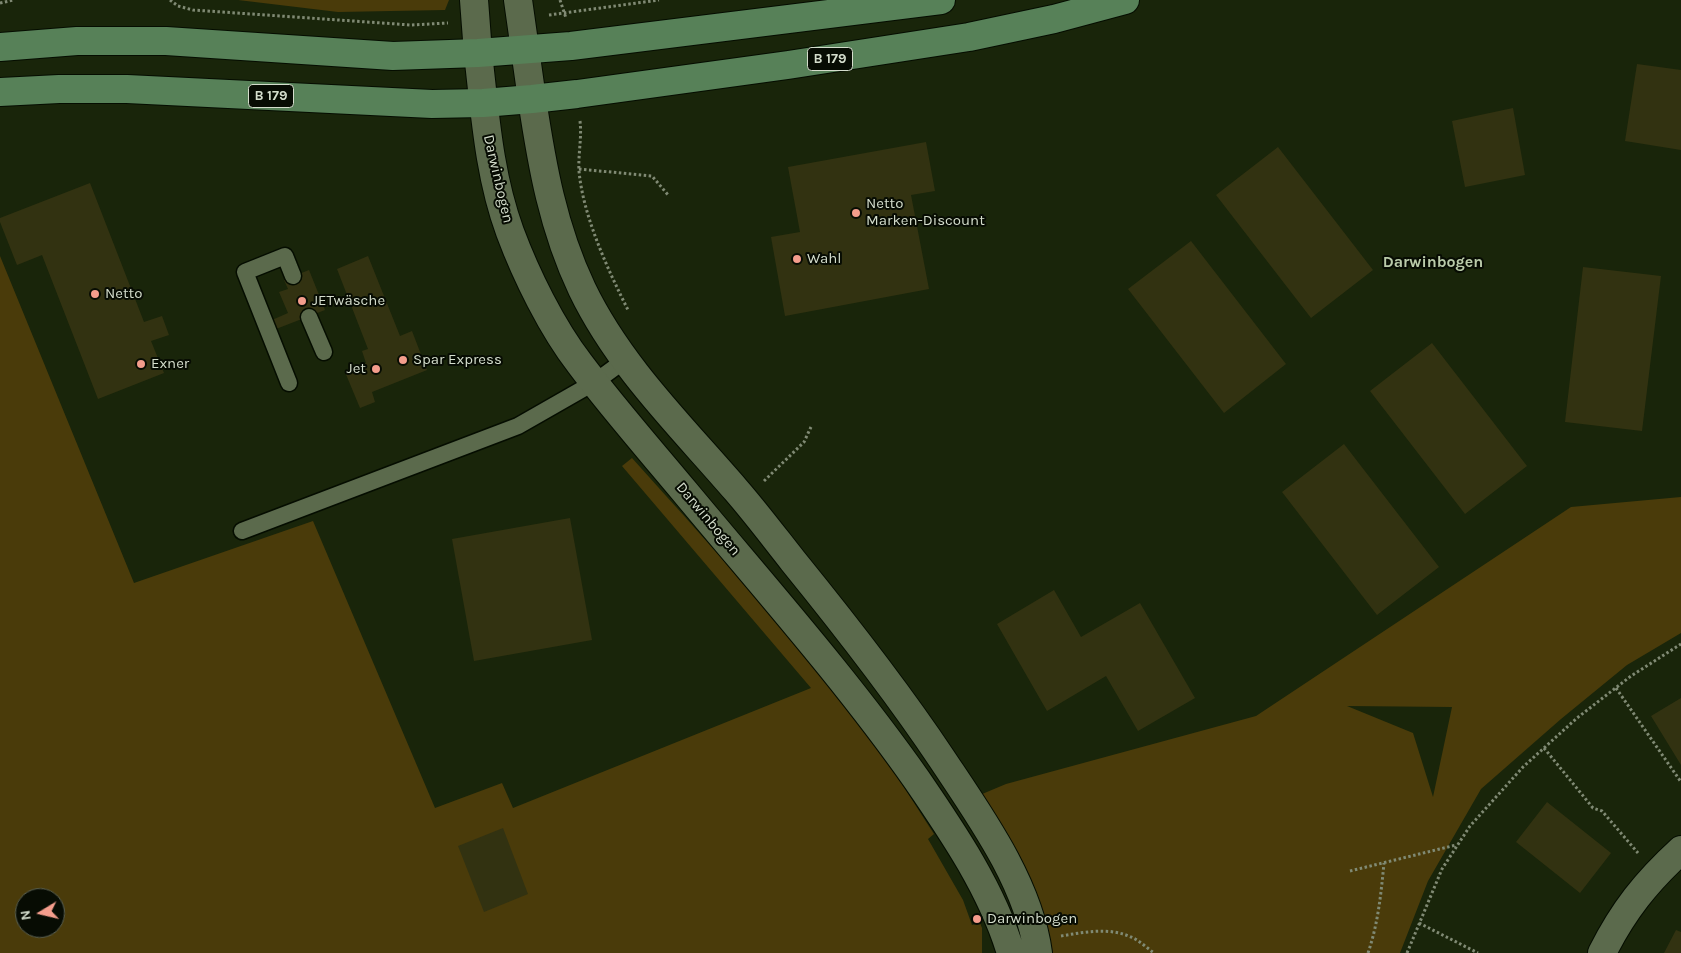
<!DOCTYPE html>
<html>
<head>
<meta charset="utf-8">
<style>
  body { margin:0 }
  #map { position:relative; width:1681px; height:953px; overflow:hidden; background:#19250a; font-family:Karla,sans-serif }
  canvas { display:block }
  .north { position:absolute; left:15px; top:888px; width:50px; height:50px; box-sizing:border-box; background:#070c03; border:1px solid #596053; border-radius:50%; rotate:261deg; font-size:14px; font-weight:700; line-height:20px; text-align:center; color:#d4ddcc }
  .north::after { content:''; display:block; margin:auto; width:18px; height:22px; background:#f49d8c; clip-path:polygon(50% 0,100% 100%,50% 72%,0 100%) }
</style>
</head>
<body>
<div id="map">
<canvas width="1681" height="953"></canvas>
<div class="north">N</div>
</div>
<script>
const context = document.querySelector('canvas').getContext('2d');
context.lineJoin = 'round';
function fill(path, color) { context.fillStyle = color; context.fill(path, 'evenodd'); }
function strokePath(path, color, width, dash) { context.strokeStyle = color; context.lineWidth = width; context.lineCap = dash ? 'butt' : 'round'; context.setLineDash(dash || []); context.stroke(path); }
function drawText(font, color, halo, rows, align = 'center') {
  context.font = font + ' Karla,sans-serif'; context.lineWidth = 4; context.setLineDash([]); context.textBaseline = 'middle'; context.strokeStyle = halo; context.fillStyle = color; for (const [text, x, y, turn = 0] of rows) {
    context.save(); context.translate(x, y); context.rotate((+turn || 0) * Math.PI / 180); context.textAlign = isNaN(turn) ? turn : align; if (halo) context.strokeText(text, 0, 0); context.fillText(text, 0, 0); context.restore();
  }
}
fill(new Path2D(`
  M238 0H449L445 10 338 12Z
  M0 256 134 583 313 521 435 808 502 783 513 808 811 688 622 466 632 458C723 559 814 660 893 770 907 791 920 813 934 834L928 839 963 900 972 925 980 923 982 928V953H0ZM25 898H55V928H25Z
  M1681 497V633L1627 665 1561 719 1481 789 1428 881 1400 953H1047L1026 887 1033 884 992 809 985 813 975 797 1006 784 1256 716 1571 507ZM1347 706 1452 707 1433 797 1413 733Z`), '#4a3b0a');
fill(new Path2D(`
  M1637 64 1681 70V150L1625 141Z
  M1513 108 1525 175 1465 187 1452 121Z
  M926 142 935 191 911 195 929 289 785 316 771 237 800 232 788 167Z
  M1278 147 1373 270 1311 318 1216 195Z
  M90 183 144 322 162 316 169 335 151 341 164 373 98 399 42 255 17 265 0 222V218Z
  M1191 241 1286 364 1224 413 1128 289Z
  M368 256 400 336 412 331 427 370 372 392 375 402 360 408 345 372 366 363 362 351 368 349 337 269Z
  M1583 267 1661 276 1642 431 1565 422Z
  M309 270 325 310 276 329 272 320 288 313 279 292 288 289 284 280Z
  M1432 343 1527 466 1465 514 1370 391Z
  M1344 444 1439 567 1377 615 1282 492Z
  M570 518 592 640 474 661 452 539Z
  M1054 590 1081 637 1140 603 1195 698 1138 731 1106 676 1047 711 997 624Z
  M1681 698V765L1651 716Z
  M1547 802 1611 853 1580 893 1516 842Z
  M503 828 528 894 484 912 458 846Z
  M1676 930 1681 932V953H1664Z`), '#323211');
const service = new Path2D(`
  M309 317 324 352
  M289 383 245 272 285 256 293 276
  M242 531 518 426 595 382 625 360`);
const minor = new Path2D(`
  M478 53C485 114 489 175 510 232 526 275 552 328 580 364 613 408 650 450 685 492 764 587 846 679 917 780 954 834 992 890 1011 953
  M532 99C542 166 553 228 582 289 619 366 681 426 736 490 756 513 774 537 793 561 845 625 896 690 942 759 980 816 1029 884 1038 953
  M1602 953C1623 911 1646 882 1681 850`);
const tertiary = new Path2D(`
  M474 0 478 53
  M518 0 532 99`);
const primary = new Path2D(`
  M0 47 77 41H166L393 56 478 53 571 46 941 0
  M0 92 59 89H127L432 104 483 103 532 99 577 94 788 65 969 37 1054 19 1125 0`);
strokePath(service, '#050d00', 19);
strokePath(minor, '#050d00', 30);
strokePath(tertiary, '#050d00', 30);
strokePath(primary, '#050d00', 30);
strokePath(new Path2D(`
  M170 0 178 6 193 10 411 25 448 23
  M560 0 566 18
  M0 3 14 0
  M549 15 659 0
  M580 121C582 138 578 154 579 171 583 216 608 270 628 310
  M579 169 652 176 669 196
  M764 481 804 442 811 427
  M1616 688 1681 782
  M1544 748 1593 808 1602 811 1638 853
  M1350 871 1456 845
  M1419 923 1478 953
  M1061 936C1085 932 1109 927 1131 937 1139 940 1147 948 1154 953
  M1368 953C1378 924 1381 894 1384 863
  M1407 953 1442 869 1470 826 1523 767 1577 718 1631 676 1681 644`), '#808a74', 3, [2.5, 2.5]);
strokePath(service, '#5b6a4c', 16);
strokePath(minor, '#5b6a4c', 28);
strokePath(tertiary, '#5b6a4c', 28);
strokePath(primary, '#578158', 28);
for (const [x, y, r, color] of [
  [856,213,5,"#f49d8c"],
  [797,259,5,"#f49d8c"],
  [95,294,5,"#f49d8c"],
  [302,301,5,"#f49d8c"],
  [403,360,5,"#f49d8c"],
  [141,364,5,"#f49d8c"],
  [376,369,5,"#f49d8c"],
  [977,919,5,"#f49d8c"]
]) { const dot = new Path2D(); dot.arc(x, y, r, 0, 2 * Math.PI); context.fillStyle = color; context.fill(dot); strokePath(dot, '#070c03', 2); }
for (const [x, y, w] of [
  [830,59,45],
  [271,96,45]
]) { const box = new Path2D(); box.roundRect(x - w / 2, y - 11.5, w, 23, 4); context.fillStyle = '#070c03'; context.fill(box); strokePath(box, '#d4ddcc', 1); }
drawText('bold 14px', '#d4ddcc', null, [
  ["B 179",830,59],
  ["B 179",271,96]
]);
drawText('15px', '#d4ddcc', '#070c03', [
  ["Darwinbogen",498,179,77],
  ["Darwinbogen",708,519,50]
]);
drawText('15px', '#d4ddcc', '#070c03', [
  ["Netto",866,204],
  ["Marken-Discount",866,221],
  ["Wahl",807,259],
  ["Netto",105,294],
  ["JETwäsche",312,301],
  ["Spar Express",413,360],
  ["Exner",151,364],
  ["Jet",366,369,"right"],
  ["Darwinbogen",987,919]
], 'left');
drawText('bold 16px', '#bacbaa', '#070c03', [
  ["Darwinbogen",1433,262]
]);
</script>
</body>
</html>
